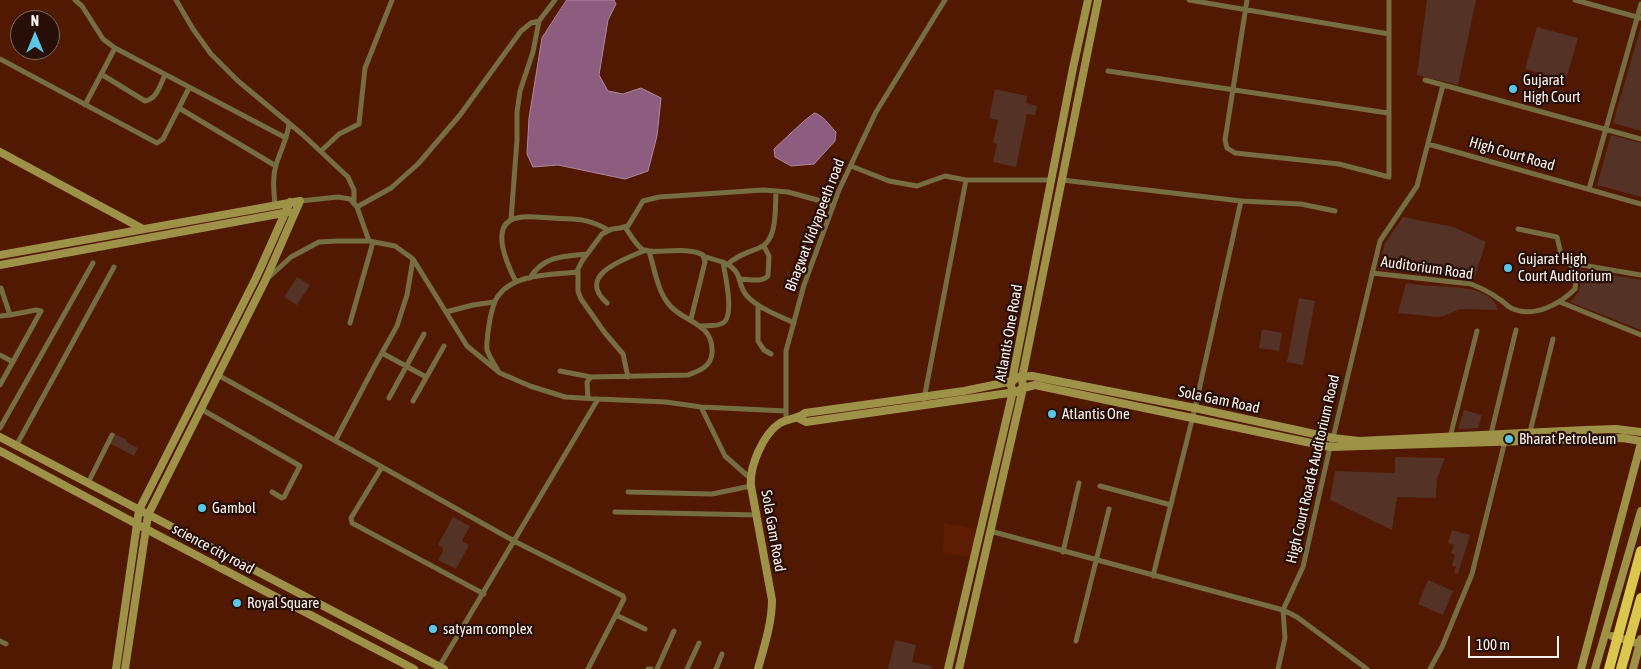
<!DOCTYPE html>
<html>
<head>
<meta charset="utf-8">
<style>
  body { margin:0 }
  #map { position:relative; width:1641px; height:669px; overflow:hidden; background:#511902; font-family:"Asap Condensed",sans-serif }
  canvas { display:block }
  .north { position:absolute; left:10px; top:10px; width:50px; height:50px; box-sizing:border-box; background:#270e06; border:1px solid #7c6a64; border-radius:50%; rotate:0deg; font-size:14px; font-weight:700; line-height:20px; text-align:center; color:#fbf3f0 }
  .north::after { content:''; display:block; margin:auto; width:18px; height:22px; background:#5bc7e7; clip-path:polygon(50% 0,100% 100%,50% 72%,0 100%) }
  .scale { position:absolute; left:1468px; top:636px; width:91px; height:22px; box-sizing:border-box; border:2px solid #fbf3f0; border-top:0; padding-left:6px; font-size:15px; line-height:18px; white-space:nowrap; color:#fbf3f0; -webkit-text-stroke:4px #270e06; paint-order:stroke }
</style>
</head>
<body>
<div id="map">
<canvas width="1641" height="669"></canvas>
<div class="north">N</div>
<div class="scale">100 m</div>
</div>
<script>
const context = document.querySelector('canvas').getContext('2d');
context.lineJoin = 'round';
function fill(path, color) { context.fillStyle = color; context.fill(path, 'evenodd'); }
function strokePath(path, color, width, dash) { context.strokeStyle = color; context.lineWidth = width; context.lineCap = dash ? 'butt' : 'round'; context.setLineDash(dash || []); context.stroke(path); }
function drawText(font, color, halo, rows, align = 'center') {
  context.font = font + ' "Asap Condensed",sans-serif'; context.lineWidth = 4.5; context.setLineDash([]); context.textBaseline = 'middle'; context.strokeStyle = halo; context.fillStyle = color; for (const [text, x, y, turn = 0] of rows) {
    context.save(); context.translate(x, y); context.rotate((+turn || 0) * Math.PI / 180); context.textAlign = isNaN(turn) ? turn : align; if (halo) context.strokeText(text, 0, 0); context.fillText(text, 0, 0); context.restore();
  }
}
fill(new Path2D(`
  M944 523 978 529 973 558 943 553Z`), '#5e1d02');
fill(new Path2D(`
  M1427 0H1476L1458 85 1417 75Z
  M1641 26V131L1613 123Z
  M1537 27 1578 38 1566 80 1525 69Z
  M995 89 1027 96 1026 103 1037 106 1035 115 1027 114 1016 167 993 162 997 144 993 143 998 120 989 118Z
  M1611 135 1641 143V197L1597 185Z
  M1403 217 1454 227 1486 242 1474 279 1378 269 1385 243Z
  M1578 269 1641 280V330L1570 302C1581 292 1583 283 1578 269Z
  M297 277 310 285 297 305 284 297Z
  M1406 283C1416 284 1426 286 1437 286 1456 288 1492 286 1498 310L1460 309 1444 316 1436 317 1398 313Z
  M1299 298 1315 301 1303 365 1287 362Z
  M1262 329 1282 333 1279 351 1259 348Z
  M1464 410 1482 415 1478 428 1458 429Z
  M113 433 127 440 126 442 138 448 134 456 109 443Z
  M1395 457 1445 458 1437 478 1436 498 1397 497 1392 530 1330 500 1335 471 1395 473Z
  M453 517 470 526 462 541 469 545 456 569 438 560 443 551 442 547 438 545Z
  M1452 530 1470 535 1458 574 1454 573 1456 567 1452 565 1455 555 1451 553 1454 545 1448 543Z
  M1428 580 1453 591 1443 615 1418 604Z
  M895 640 916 645 912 662 932 666 931 669H888Z`), '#543226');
const water = new Path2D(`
  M567 0H614L616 4 608 20 599 75 608 91 623 94 641 88 661 98 657 136 648 171 625 179 558 165 533 167 527 154 529 118 542 38Z
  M815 113C825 117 828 124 836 132L835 141 814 164 791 166 775 157 774 149 804 121Z`);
fill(water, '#8e5c7e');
strokePath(water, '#af89a0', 1);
strokePath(new Path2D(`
  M75 0 82 6 103 39 115 48 286 138
  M176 0 193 29 211 54 238 81 302 134 348 177 354 190V201
  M1189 0 1389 34
  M1247 0 1225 140 1227 148 1235 153 1339 164 1389 177V0
  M1575 0 1641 18
  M0 59 157 143 163 139 189 88
  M1108 71 1388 113
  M101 74 145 101C157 99 160 85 165 75
  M1425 80 1641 139
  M85 105 115 48
  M179 108 276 166
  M1428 144 1641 204
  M321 151 339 134 359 124 365 68 392 0
  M851 166 889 181 917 186 945 176 966 180
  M1062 180 1241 201 1301 204 1335 211
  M1589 189 1641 4
  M300 201 338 197 350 199 357 207 369 241
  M275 205C274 192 272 178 276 165 280 151 288 138 289 123
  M357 207 391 188 418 164 460 115 521 31 531 23 539 21
  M511 220 517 140V112L520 91 533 52 539 21 555 0
  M625 227C630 234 635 244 642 249 652 256 685 245 703 255L705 262 691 319
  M705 257C719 261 734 263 739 278 741 285 742 291 747 296 759 309 778 315 794 323
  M1570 263 1641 275
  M728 264C738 255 747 253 759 248 778 241 775 208 776 191
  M1372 273 1471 284C1481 288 1490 292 1499 299 1503 301 1507 306 1511 308 1533 319 1560 304 1575 289L1576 280 1574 269 1561 254 1557 237 1518 229
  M268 278 291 257 319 242 337 241H369L395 246 413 259 467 346 500 373 530 386 565 397 598 399
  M530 278C543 256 564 256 587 254
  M739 279C748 279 761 283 768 276L769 256 764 246
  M516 282C508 266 488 224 517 218 528 215 541 218 552 218 576 220 586 217 608 230
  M1560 302 1641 335
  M607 303C575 275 625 259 646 250
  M758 305V341L764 350 771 354
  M446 312 473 305 494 302
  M0 316 10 315
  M350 323 373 242
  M699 326C706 325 717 327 723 323 735 316 725 275 723 262
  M382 353 426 377
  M0 355 13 362
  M498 371C495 364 489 357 487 350 486 343 489 325 490 319 492 311 493 303 498 296 514 273 552 275 578 272
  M560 371 591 377
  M218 375 514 541 623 596 624 599 588 669
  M628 377 623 354 605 333 581 299 578 291V269L582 261 602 234 612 229 620 228 628 226 643 201 659 197 763 190 788 192 821 201 833 207
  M0 385 41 311 36 310 10 315 1 288
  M389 398 424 334
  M588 398 587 382 591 377 688 375C699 371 711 367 712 353 714 321 681 323 667 302 657 288 654 267 649 251
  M924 399 966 180H1052
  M413 401 444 346
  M701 407 725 456 750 478
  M201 409 300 466 284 497 282 498 272 492
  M786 421V351L804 285 839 190 876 112 945 0
  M0 428 93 263
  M1530 432 1553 339
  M1491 434 1516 330
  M1450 437 1477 331
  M335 441 374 367 397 326 407 295 413 259
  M16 446 114 267
  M382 467 351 518 352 523 484 594
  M88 483 112 435
  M1100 486 1171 505
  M628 492 712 494 751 486
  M615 512 757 515
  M990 531 1283 610 1297 617 1367 669
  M1063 552 1079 483
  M1153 576 1195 408 1241 201
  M616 615 645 629
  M0 641 6 644
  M1076 641 1109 509
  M439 667 598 399 666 402 701 407 786 411
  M648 669H651
  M657 669 674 631
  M687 669 699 643
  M716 669 722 654
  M1278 669 1285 638 1283 610 1303 567 1330 447 1333 438 1380 241 1417 186 1443 85
  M1430 669 1442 647 1472 574 1505 441`), '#766e42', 5);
strokePath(new Path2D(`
  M0 152 143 229
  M0 255 300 201 265 281 148 515 125 669
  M0 265 289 212
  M798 418 806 422 1016 392 1023 388 1035 385 1330 447 1623 438 1641 441
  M0 437 444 669
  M0 451 146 529 414 669
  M1612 636 1640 644
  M116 669 139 510 256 278 290 202
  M758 669C764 647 772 623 772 600L751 486C749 467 763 434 780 423 789 418 796 420 805 413L964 391 1013 381 1017 377 1032 376 1195 408 1333 438 1359 441 1585 430 1616 429 1641 432
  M948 669 1013 391 1011 386 1073 68 1088 0
  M959 669 1023 388 1022 378 1098 0
  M1581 669 1641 443
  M1595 669 1641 511
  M1633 669 1641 639`), '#9e9249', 8);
strokePath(new Path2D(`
  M1609 669 1641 551
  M1621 669 1641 598`), '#dac74e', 10);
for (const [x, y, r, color] of [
  [1513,89,5,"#5bc7e7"],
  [1508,268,5,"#5bc7e7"],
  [1052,414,5,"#5bc7e7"],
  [1509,439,5,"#5bc7e7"],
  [202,508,5,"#5bc7e7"],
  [237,603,5,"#5bc7e7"],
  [433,629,5,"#5bc7e7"]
]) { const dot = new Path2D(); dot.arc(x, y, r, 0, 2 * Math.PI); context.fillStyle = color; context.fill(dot); strokePath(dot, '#270e06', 2); }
drawText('15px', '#fbf3f0', '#270e06', [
  ["Gujarat",1523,80],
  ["High Court",1523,97],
  ["Gujarat High",1518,259],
  ["Court Auditorium",1518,276],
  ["Atlantis One",1062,414],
  ["Bharat Petroleum",1519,439],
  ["Gambol",212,508],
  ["Royal Square",247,603],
  ["satyam complex",443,629]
], 'left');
drawText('15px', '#fbf3f0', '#270e06', [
  ["High Court Road",1512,154,16],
  ["Bhagwat Vidyapeeth road",815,225,-69],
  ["Auditorium Road",1427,268,8],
  ["Atlantis One Road",1009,333,-80],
  ["Sola Gam Road",1219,400,12],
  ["High Court Road & Auditorium Road",1313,469,-77],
  ["Sola Gam Road",773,531,80],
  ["science city road",213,549,28]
]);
</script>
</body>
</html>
